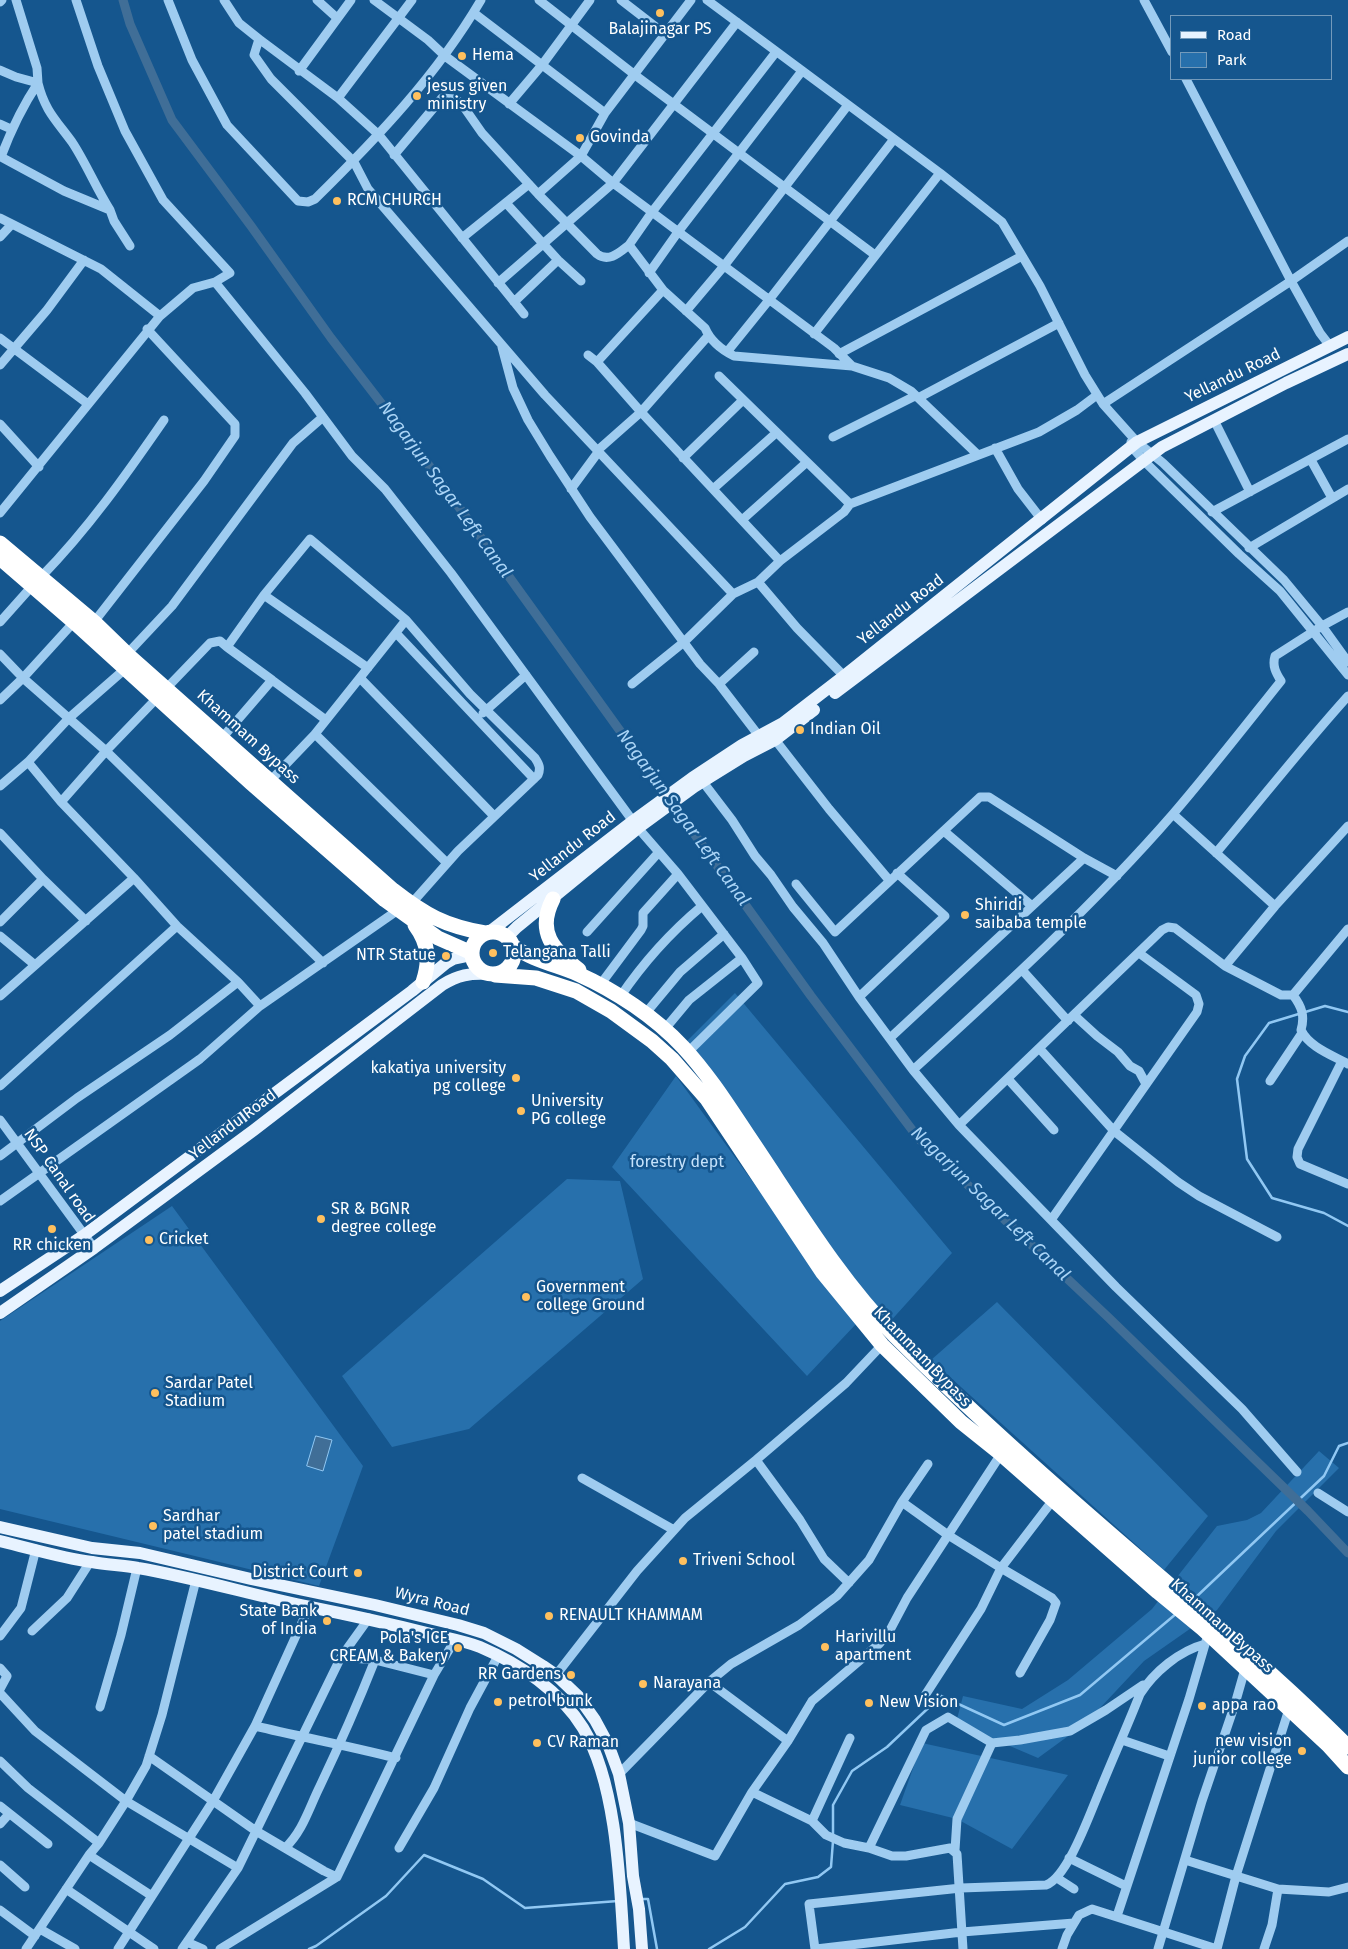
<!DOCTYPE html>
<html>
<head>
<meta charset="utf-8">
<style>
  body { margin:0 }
  #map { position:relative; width:1348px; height:1949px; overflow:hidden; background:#15568e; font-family:"Fira Sans",sans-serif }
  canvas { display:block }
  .legend { position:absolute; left:1170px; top:15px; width:162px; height:65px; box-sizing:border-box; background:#15568e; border:1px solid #739abb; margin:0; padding:6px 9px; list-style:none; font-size:15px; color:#fff }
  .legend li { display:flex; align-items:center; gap:10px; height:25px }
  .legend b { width:25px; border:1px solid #739abb }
</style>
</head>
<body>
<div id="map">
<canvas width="1348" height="1949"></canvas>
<ul class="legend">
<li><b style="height:6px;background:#e8f3ff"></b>Road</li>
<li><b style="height:14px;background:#2770ac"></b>Park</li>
</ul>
</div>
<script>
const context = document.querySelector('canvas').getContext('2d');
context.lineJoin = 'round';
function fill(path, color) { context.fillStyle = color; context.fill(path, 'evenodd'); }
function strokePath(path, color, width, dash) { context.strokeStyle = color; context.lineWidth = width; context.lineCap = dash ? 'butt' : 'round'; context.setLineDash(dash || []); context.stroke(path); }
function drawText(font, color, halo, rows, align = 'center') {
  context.font = font + ' "Fira Sans",sans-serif'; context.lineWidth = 5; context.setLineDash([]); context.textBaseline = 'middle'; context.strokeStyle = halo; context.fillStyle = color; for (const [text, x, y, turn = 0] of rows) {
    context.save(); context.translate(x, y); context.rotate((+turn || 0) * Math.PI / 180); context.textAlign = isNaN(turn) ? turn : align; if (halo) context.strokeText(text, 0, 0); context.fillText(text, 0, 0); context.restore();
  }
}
fill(new Path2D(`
  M735 993 952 1253 887 1325 685 1043Z
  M676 1076 856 1324 807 1376 612 1167Z
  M567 1179 620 1181 643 1279 469 1429 392 1447 342 1376Z
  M172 1206 363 1466 319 1586 0 1509V1321Z
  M997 1302 1208 1516 1164 1570 931 1360Z
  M1319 1451 1339 1468 1276 1531 1217 1610 1144 1661 1086 1723 1038 1758 956 1723 963 1696 1022 1709 1068 1680 1152 1609 1217 1526 1247 1520 1261 1513Z
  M922 1743 1068 1775 1012 1849 957 1819 900 1805Z`), '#2770ac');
const water = new Path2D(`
  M316 1436 332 1440 323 1471 307 1466Z`);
fill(water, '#406e97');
strokePath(water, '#91c8f3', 1);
strokePath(new Path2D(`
  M1348 1012 1325 1006 1269 1023 1245 1056 1237 1079 1247 1159 1272 1198 1324 1213 1348 1226
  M1195 1598 1324 1476 1339 1446 1348 1443
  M833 1835V1805L852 1771 887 1747 941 1696 1004 1725 1080 1695 1177 1613
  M641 1899H648L657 1949
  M309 1949 316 1946 386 1896 424 1855 483 1879 525 1908 618 1901
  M709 1949 745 1927 785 1884 818 1877 831 1867 833 1841`), '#91c8f3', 2.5);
strokePath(new Path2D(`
  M123 0 130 24 172 120 251 226 331 338 425 460 811 996 919 1139 1109 1318 1308 1511 1348 1553`), '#406e97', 9);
strokePath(new Path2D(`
  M76 0 98 66 125 131 163 200 230 273 215 282 305 393 352 456 385 489 451 573 638 828 678 874 742 958 758 983 687 1053
  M168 0 192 60 227 125 298 201 308 202 315 199C377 138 437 75 481 0
  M224 0 239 23 259 39 254 55 271 79 354 162 368 189 545 395 733 594
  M317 0 337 18
  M374 0 428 40 445 56 581 156 613 183 834 348 852 366 889 378 911 391 977 454
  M539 0 635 75 875 255
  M621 0 665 34
  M707 0 940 173 1002 222 1040 286 1085 375 1103 404 1137 442 1163 463 1284 580 1322 626 1348 662
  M1144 0 1172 52
  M0 2 2 0
  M474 13 605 113
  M259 39 338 98 379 135 524 314
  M0 70 16 77 38 83 37 68 16 0
  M299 71 351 0
  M1186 79 1291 281 1320 333 1330 346
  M338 98 412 0
  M509 104 542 65 590 0
  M0 124 11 129
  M394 155 442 98 454 99 461 103 482 133 538 194 597 254C609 263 620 252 629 245L663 290
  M538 194 581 156 605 113 691 0
  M506 203 558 260 581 281
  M110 210 64 191 1 157C11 130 22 107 38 83 45 111 56 120 72 142 86 163 96 188 110 210L114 221 130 246
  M0 218 12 224
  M0 237 12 224 101 269 160 316
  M462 238 529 184
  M629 245 652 212 776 52
  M649 273 678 232 802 71
  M498 283 613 183 737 22
  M514 302 558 260
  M686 311 724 266 848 105
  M814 334 940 173
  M0 338 88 404
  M502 347 513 388 528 420 550 456 590 517 700 664 719 684 759 736
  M727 352 769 300 894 139
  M839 354 1022 256
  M588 355 597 362 641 412 780 561
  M597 362 663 290 705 328C710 340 722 350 734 356L852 366
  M0 365 47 310 84 260
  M719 376 850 504
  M918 398 1059 323
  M1103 404 1291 281 1348 241
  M1214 420 1250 492
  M0 424 39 467
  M833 437 915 396
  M1131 442 1132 447 1144 461 1239 554 1280 591 1348 675
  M995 448 1018 489 1042 520
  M598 450 641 412 708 336
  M683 458 743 400
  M1311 460 1332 498
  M571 489 599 451
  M713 489 776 433
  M1212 512 1348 439
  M0 513 160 316 193 288 215 282
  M742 520 807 462
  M1249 548 1348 489
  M41 577C88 529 126 475 164 420
  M758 582 797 628 844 676
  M264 595 368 668
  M0 622 33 585
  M94 622 204 481 235 436V424L147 329
  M396 633 534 779
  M227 647 272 680
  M0 654 23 678 106 751 323 963
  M127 654 172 606 293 443 323 417
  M360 678 494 816
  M632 684 684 642 733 594 758 582 780 561 844 512 850 504 1039 432 1077 410 1097 395
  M719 684 754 652
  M0 700 23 678 74 622
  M483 713 526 675
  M315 734 447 863
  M773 737 829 809 889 880
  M222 738 272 680 326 720
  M28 762 61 802 134 878 177 926 238 982 260 1006
  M270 781 315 734 406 620 470 694 535 758C539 764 541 768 538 775L458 851 411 904
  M703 782 732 820 755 856 771 875 793 907 823 943 859 997 913 1070 959 1125 1116 1287 1242 1409 1297 1472
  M0 786 28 762 69 718 125 669
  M61 802 106 751 210 643 220 641 227 647 264 595 310 539 406 620
  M1173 814 1275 906 1348 826
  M945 832 1032 906
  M0 833 43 879 86 921
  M1216 853C1260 801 1302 747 1348 696
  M796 884 835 932 980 797H989L1084 858 1117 876
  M0 922 43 879
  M587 932 659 852
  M0 936 35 965
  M1225 966 1281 995H1293L1348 929
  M1023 971 1068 1021
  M600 985 641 930 643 926V913L678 874
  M1293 995C1302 1007 1305 1016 1301 1030 1309 1047 1332 1055 1348 1064
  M0 996 134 878
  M620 997C643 963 671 932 702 906
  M859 997 945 916 897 873
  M645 1014 680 972 724 934
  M1074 1015 1097 1036 1118 1052 1130 1066 1139 1071 1146 1084
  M664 1030 689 1000 742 958
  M890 1038 1084 858
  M1039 1048 1114 1131 1178 1182 1199 1196 1277 1237
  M1342 1061 1298 1149 1297 1157 1300 1164 1348 1184
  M913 1070C1003 988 1093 906 1173 814 1210 771 1245 726 1281 681 1276 673 1272 666 1275 656L1322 626 1348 612
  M1008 1079 1054 1130
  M1270 1081 1302 1033
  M0 1086 177 926
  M0 1120 94 1248
  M959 1125 1162 930 1168 927 1175 928 1225 966 1275 906
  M0 1156 77 1098 170 1035 238 982
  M0 1201 200 1059 260 1006 398 910
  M1051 1220 1197 1012 1199 1004 1196 995 1139 953
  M756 1460 800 1520 824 1559 849 1583
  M582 1478 674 1530
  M1318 1493 1348 1512
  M902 1502 948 1535 1001 1568 1053 1500
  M32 1631 67 1598 90 1562
  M0 1636 21 1608 36 1549
  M341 1657 375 1660 434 1675
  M0 1668 7 1676 0 1689
  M556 1675 637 1571 685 1518 756 1460 846 1383 882 1345
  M709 1682 788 1741
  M0 1693 35 1731 126 1801 238 1868
  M922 1700 981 1609 1001 1568 1052 1598 1056 1603 1050 1620 1020 1673
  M100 1707 121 1635 137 1568
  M255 1726C301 1737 349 1746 396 1758
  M1122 1740 1169 1756
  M149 1756 256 1831 324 1871 337 1877
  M0 1761 28 1788 99 1843
  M619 1774 709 1682 731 1664 799 1625 837 1596 869 1560 902 1502 928 1464
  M752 1792 812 1821 826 1835 844 1843 869 1848 892 1856H906L950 1848 957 1854 963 1949
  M0 1806 48 1844
  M812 1821 850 1738
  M629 1823 715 1856 752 1792 788 1741 812 1701 879 1644 889 1632 907 1598 1001 1454
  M0 1824 9 1814
  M285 1848C303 1831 309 1808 320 1786 340 1744 358 1703 375 1660
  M399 1848 434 1788 470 1708 498 1656
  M869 1848 926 1730 948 1717 992 1743 1020 1740 1070 1731 1106 1710 1143 1685
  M955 1850 957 1819 992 1743
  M89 1855 152 1896
  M1069 1858 1126 1886
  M1185 1860 1278 1889
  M0 1865 25 1887
  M1057 1878 1074 1889
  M66 1889 154 1949
  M0 1910 35 1936
  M1117 1916 1189 1699 1206 1641
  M40 1929 75 1949
  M187 1942 203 1949
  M26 1949 89 1855 99 1843 126 1801 146 1766 162 1715 196 1580
  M118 1949 213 1801 255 1726 309 1607
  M182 1949 238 1868 341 1657 369 1618
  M220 1949 337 1877 434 1675 455 1640
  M815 1949 809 1904 961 1888 1046 1885C1068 1877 1090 1813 1100 1790 1113 1758 1127 1727 1140 1694 1154 1672 1179 1651 1205 1644
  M816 1949 962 1932 1074 1923
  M1062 1949 1067 1935 1079 1915 1092 1909 1217 1949
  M1158 1949 1202 1801 1235 1704 1245 1669
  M1217 1949 1236 1876 1289 1709
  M1264 1949 1272 1925 1278 1889 1329 1892 1348 1887`), '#9fccf0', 9);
strokePath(new Path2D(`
  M835 693 1162 447 1286 383 1348 354
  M488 933 633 821 692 778 742 745 783 723 844 676 1137 442 1348 337
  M507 937 517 927 638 828 694 787 744 756 775 740 814 710
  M0 1291 83 1236 412 991 446 963 453 959 472 955
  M0 1313 94 1248 254 1130 442 985C458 975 470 973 488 974
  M0 1527 92 1548 140 1553 251 1579 375 1605 458 1625 484 1633 516 1649 543 1666 556 1675 578 1696 595 1720 608 1744 619 1774 629 1823 633 1876 639 1909 642 1949
  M0 1541C30 1548 61 1558 92 1562 107 1565 123 1565 138 1568 196 1578 252 1595 310 1607 350 1615 390 1624 431 1634 447 1638 465 1641 480 1647 520 1664 560 1691 583 1728 617 1784 620 1884 624 1949`), '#e8f3ff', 12);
strokePath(new Path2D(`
  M0 543 94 622 127 654 393 890C425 915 445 926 485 933
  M0 558 74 622 251 783 385 900 438 938 472 953
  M553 899C536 932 553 950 579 970
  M415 925C429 944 430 961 423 982
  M472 953a21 21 0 1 1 42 0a21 21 0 1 1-42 0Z
  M513 946C532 960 557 965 578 974 616 991 655 1017 683 1047 709 1075 729 1107 749 1137 795 1205 838 1278 895 1336 981 1422 1073 1502 1165 1581 1227 1635 1290 1688 1348 1747
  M495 975 536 978 576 991 611 1011 652 1041 672 1059 707 1099 823 1273 882 1345 961 1422 1001 1454 1158 1592 1203 1629 1328 1745 1348 1767`), '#fff', 15);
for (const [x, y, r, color] of [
  [660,13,5,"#ffc05e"],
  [462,56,5,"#ffc05e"],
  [417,96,5,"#ffc05e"],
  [580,138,5,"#ffc05e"],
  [337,201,5,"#ffc05e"],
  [800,730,5,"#ffc05e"],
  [965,915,5,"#ffc05e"],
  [493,953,5,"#ffc05e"],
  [446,956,5,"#ffc05e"],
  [516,1078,5,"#ffc05e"],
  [521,1111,5,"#ffc05e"],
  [321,1219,5,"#ffc05e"],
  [52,1229,5,"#ffc05e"],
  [149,1240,5,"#ffc05e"],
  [526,1297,5,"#ffc05e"],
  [155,1393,5,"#ffc05e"],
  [153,1526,5,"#ffc05e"],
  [683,1561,5,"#ffc05e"],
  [358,1573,5,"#ffc05e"],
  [549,1616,5,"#ffc05e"],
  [327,1621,5,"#ffc05e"],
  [825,1647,5,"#ffc05e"],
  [458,1648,5,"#ffc05e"],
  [571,1675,5,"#ffc05e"],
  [643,1684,5,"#ffc05e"],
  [498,1702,5,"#ffc05e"],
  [869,1703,5,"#ffc05e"],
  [1202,1706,5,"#ffc05e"],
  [537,1743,5,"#ffc05e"],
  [1302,1751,5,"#ffc05e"]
]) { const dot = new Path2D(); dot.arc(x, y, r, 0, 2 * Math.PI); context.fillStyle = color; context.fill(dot); strokePath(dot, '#15568e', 2); }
drawText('16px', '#fff', '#15568e', [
  ["Balajinagar PS",660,30,"center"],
  ["Hema",472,56],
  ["jesus given",427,87],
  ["ministry",427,105],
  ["Govinda",590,138],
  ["RCM CHURCH",347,201],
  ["Indian Oil",810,730],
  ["Shiridi",975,906],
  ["saibaba temple",975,924],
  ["Telangana Talli",503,953],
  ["NTR Statue",436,956,"right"],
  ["kakatiya university",506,1069,"right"],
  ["pg college",506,1087,"right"],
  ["University",531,1102],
  ["PG college",531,1120],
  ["SR & BGNR",331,1210],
  ["degree college",331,1228],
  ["Cricket",159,1240],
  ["RR chicken",52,1246,"center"],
  ["Government",536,1288],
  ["college Ground",536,1306],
  ["Sardar Patel",165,1384],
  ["Stadium",165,1402],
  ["Sardhar",163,1517],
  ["patel stadium",163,1535],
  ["Triveni School",693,1561],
  ["District Court",348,1573,"right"],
  ["State Bank",317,1612,"right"],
  ["of India",317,1630,"right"],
  ["RENAULT KHAMMAM",559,1616],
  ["Harivillu",835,1638],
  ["apartment",835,1656],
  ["Pola's ICE",448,1639,"right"],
  ["CREAM & Bakery",448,1657,"right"],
  ["RR Gardens",561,1675,"right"],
  ["Narayana",653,1684],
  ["petrol bunk",508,1702],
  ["New Vision",879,1703],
  ["appa rao",1212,1706],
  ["new vision",1292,1742,"right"],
  ["junior college",1292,1760,"right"],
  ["CV Raman",547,1743]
], 'left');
drawText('16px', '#fff', '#15568e', [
  ["Yellandu Road",1233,376,-26],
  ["Yellandu Road",901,610,-38],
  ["Khammam Bypass",248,737,42],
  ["Yellandu Road",573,847,-38],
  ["Yellandu Road",233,1125,-37],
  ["NSP Canal road",59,1176,55],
  ["Khammam Bypass",922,1357,46],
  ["Wyra Road",432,1602,14],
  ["Khammam Bypass",1222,1626,42]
]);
drawText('16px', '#c6e3fc', '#15568e', [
  ["forestry dept",677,1163]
]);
drawText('italic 18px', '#abd5f7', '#15568e', [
  ["Nagarjun Sagar Left Canal",445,490,54],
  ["Nagarjun Sagar Left Canal",683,818,54],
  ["Nagarjun Sagar Left Canal",990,1204,44]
]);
</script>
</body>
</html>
